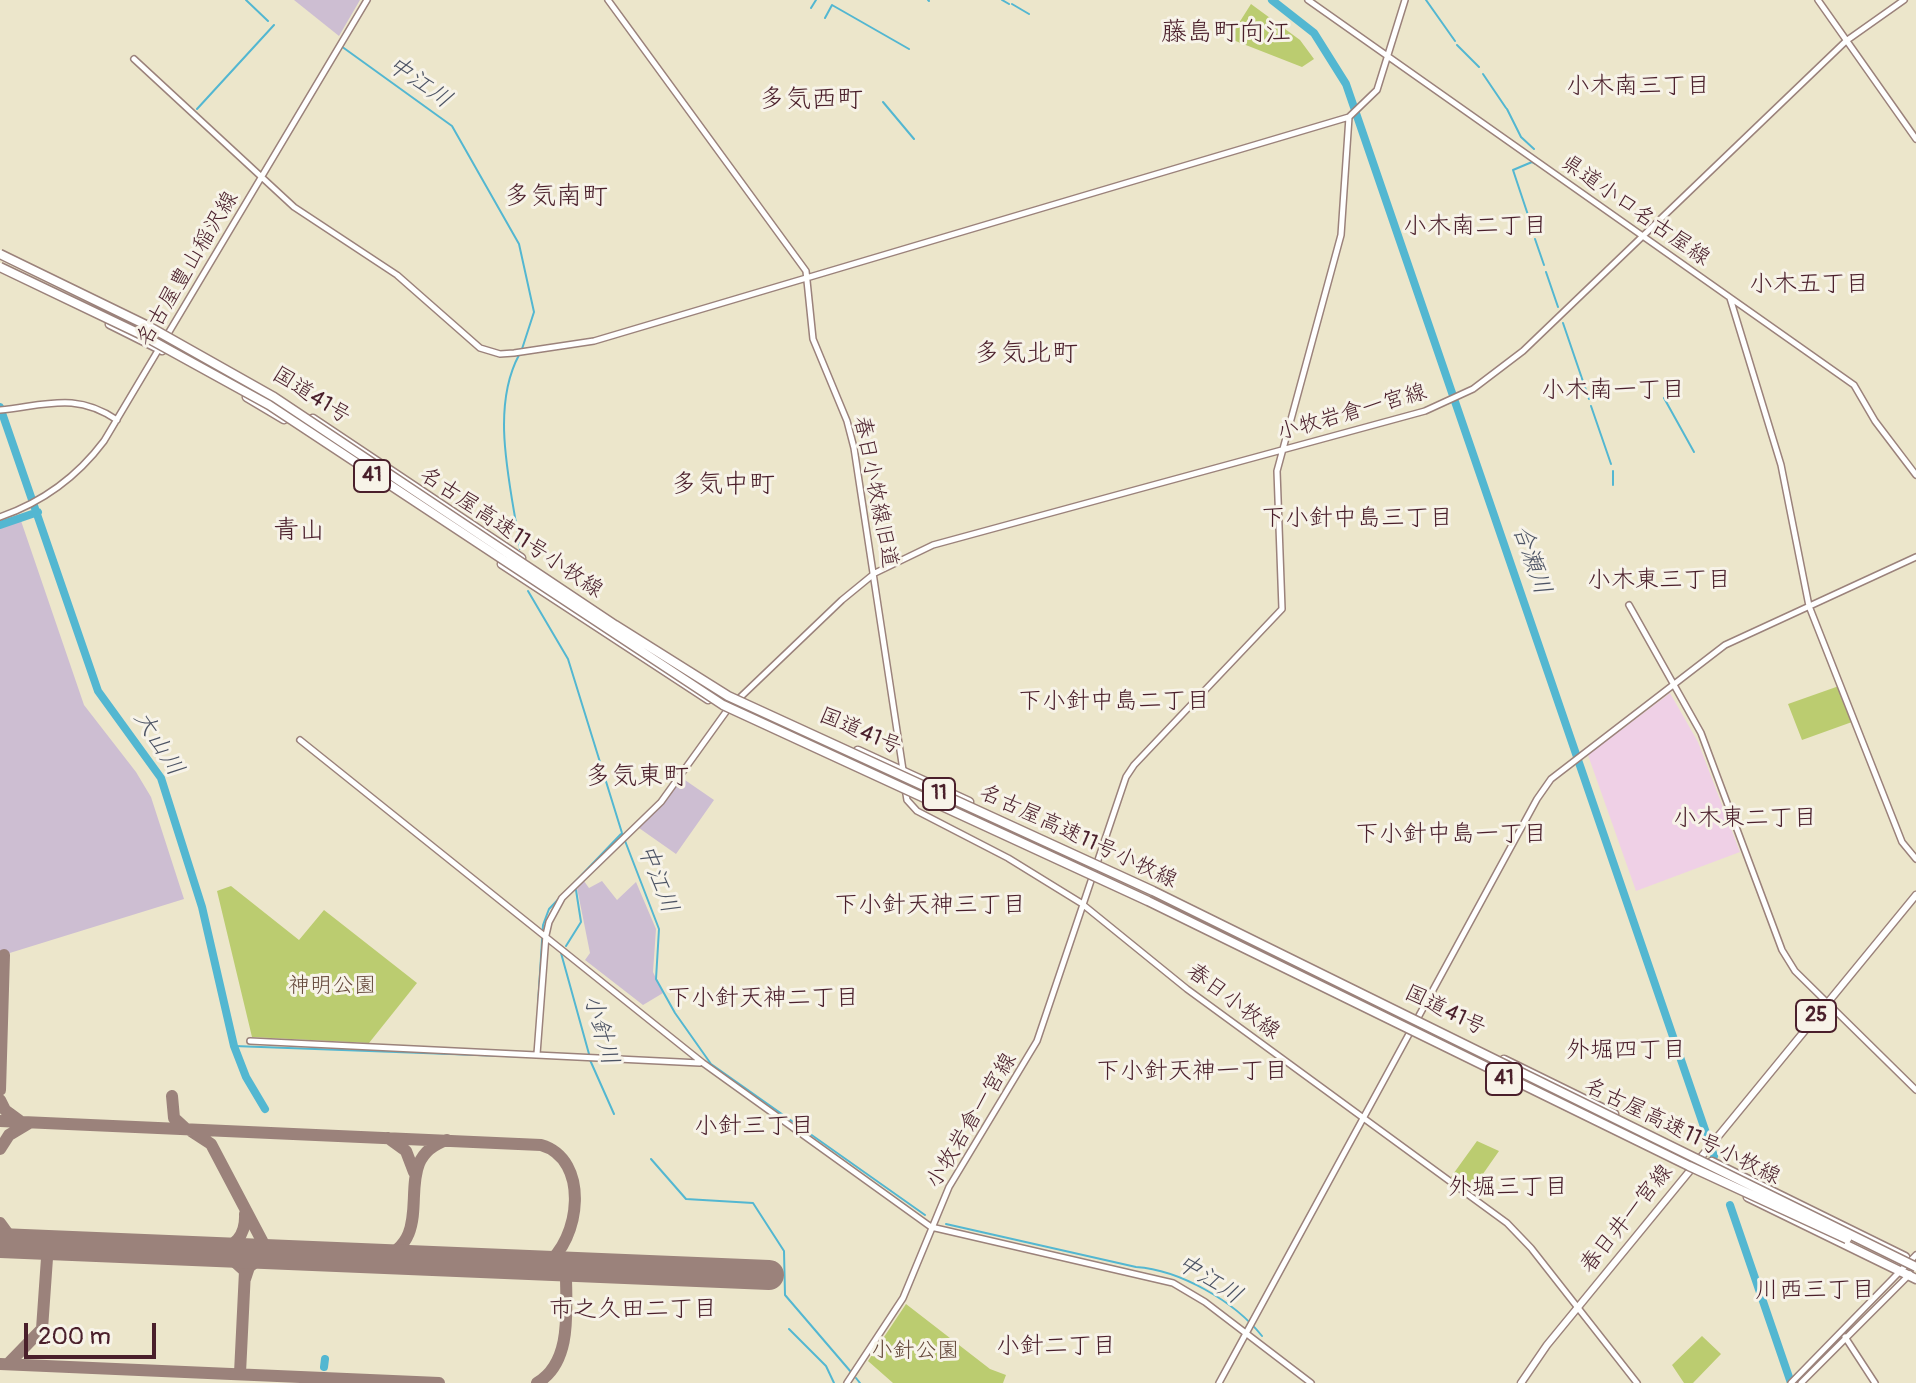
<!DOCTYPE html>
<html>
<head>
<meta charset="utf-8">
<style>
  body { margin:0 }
  #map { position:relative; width:1916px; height:1383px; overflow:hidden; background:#ece6cb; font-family:Pangolin,sans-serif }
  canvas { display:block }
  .scale { position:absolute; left:24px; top:1323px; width:132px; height:36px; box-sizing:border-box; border:4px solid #4a1f2b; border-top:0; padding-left:10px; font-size:24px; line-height:28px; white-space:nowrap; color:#4a1f2b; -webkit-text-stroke:6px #f7f3e8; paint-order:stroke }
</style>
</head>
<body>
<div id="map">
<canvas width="1916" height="1383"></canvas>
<div class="scale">200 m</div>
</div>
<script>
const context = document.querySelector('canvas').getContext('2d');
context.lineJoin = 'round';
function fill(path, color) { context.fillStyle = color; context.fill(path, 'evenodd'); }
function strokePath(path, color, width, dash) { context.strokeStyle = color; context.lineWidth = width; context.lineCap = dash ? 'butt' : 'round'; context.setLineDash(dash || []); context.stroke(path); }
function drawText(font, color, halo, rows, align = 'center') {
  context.font = font + ' Pangolin,"Klee One",sans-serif'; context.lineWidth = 6; context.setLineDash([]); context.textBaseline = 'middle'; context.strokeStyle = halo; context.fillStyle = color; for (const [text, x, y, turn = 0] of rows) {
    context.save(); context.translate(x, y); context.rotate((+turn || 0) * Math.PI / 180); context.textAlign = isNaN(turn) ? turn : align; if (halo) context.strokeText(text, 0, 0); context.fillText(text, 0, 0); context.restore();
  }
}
fill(new Path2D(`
  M1670 693 1698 742 1740 852 1636 891 1588 755Z`), '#efd0e6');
fill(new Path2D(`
  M294 0H360L339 36Z
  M19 515 84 705 136 772 151 797 184 899 0 956V522Z
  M682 778 714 800 676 854 639 828Z
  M584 881 589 888 602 881 617 900 636 882 656 929 653 972 663 993 643 1005 585 960 590 953 577 888Z`), '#cdbed2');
fill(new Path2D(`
  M1251 4 1300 40 1314 59 1302 67 1233 40 1232 34Z
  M1839 686 1852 722 1802 740 1788 704Z
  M231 886 299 940 324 910 417 983 369 1043 252 1037 217 891Z
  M1477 1141 1499 1151 1471 1191 1451 1177Z
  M906 1304 990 1369 1006 1375 1003 1383H893L868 1361Z
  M1702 1336 1721 1354 1693 1383H1684L1672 1365Z`), '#bbcc70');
strokePath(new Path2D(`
  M246 0 268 21
  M928 0 929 1
  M1002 0 1009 4
  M1426 0 1455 41
  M1012 4 1029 14
  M811 8 816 0
  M825 18 832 5 909 49
  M1457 45 1479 67
  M341 46 452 126 519 244 534 312 522 349
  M1483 74 1506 108
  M883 102 914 139
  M197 109 274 25
  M1507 109 1521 137 1534 149
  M1534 233 1513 170 1532 162 1536 164
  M1535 239 1544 265
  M1546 272 1558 307
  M1563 323 1589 399
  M519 355C489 411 512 489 520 549
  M1664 398 1694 452
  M1591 406 1611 464
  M1613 485V471
  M528 591 568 659 622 833 659 929 656 979 675 1013 711 1064 925 1215
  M566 946 581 922 576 890
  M561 953 589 1054
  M538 1005 543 925 549 909 621 834
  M234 1046 531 1057
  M590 1060 614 1114
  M651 1159 686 1199 753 1203 784 1251 785 1295 851 1372
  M946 1224 1136 1267C1180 1270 1234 1301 1262 1336
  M789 1329 826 1366 834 1383
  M856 1378 860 1383`), '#53b7d1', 2);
strokePath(new Path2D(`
  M1272 0 1314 33 1346 84 1714 1156
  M0 407 98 691 161 778 202 907 234 1046 246 1077 265 1109
  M0 525 38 512
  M1730 1205 1791 1383
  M324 1367 325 1359`), '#53b7d1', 8);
strokePath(new Path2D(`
  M0 1090 4 955
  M172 1096 174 1118 186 1129
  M0 1100 5 1110 20 1121
  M0 1121 541 1145C590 1159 581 1240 545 1265
  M191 1131 211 1144 269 1254
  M388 1138 406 1151 414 1172
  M0 1149 9 1135 29 1123
  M0 1223 8 1234 28 1244
  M214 1252C235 1247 246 1236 245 1214
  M225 1253 245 1271 240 1373
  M380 1259C444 1236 384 1160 447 1140
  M245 1279 249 1267 265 1254
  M0 1364 439 1383
  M8 1364 42 1329 48 1244
  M537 1383C575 1361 565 1303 566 1265`), '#9b827b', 12);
strokePath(new Path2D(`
  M0 1243 769 1275`), '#9b827b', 30);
const secondary = new Path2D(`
  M608 0 806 271 813 339 847 421 854 448 903 770
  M1308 0 1854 385 1875 421 1916 475
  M1818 0 1916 139
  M134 59 294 207 397 275 480 348 500 354 514 353 594 341 1349 117 1377 90 1405 0
  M1730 298 1781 465 1809 606 1902 842 1916 859
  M0 410C47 405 76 392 117 420
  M0 517C43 502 77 477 104 441L367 0
  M1629 605 1701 733 1782 950 1795 971 1916 1090
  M300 740 703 1063 931 1227 1173 1283 1205 1302 1311 1383
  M905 788 907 800 917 811 1008 858 1081 903 1187 989 1507 1223 1531 1248 1637 1383
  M250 1041 700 1063
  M537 1054 546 935 549 922 562 898 661 802 728 709 842 600 875 573 933 545 1425 411 1473 389 1523 351 1846 41 1904 0
  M1845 1337 1875 1383
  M847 1383 903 1298 949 1187 1037 1041 1126 777 1134 765 1282 609 1277 471 1341 235 1349 117
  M1219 1383 1537 799 1551 779 1725 645 1916 557
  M1791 1383 1916 1255
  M1801 1383 1910 1274`);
const primary = new Path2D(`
  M1521 1383 1547 1345 1916 895`);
const highway = new Path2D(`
  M110 324 162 350
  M247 397 284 419
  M313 419 521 558
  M411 493 456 524
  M502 564 708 699
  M792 732 839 754
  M858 751 969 802
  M906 779 909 784 1073 860
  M1217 928 1281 958
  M1504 1060 1614 1114
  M1523 1084H1533L1609 1122
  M1712 1162 1905 1257
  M1748 1197 1916 1279`);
strokePath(secondary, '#9b827b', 8);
strokePath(primary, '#9b827b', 9);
strokePath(highway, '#9b827b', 11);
strokePath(secondary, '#fff', 5);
strokePath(primary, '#fff', 6);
strokePath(highway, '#fff', 8);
const highwayBridge = new Path2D(`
  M0 254 148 326 274 397 615 625 728 696 1153 891 1916 1267
  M0 267 142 335 269 405 723 705 1148 901 1689 1166 1847 1239`);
strokePath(highwayBridge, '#9b827b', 11, []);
strokePath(highwayBridge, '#fff', 8);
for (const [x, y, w] of [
  [372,476,36],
  [939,794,32],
  [1816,1016,40],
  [1504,1079,36]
]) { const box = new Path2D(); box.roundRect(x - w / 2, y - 16, w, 32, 6); context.fillStyle = '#f7f3e8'; context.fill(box); strokePath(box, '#4a1f2b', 2); }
drawText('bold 20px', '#4a1f2b', null, [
  ["41",372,476],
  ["11",939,794],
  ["25",1816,1016],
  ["41",1504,1079]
]);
drawText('22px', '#4a1f2b', '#f7f3e8', [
  ["県道小口名古屋線",1635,211,35],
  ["名古屋豊山稲沢線",188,269,-59],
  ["国道41号",311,396,32],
  ["小牧岩倉一宮線",1352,413,-16],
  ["春日小牧線旧道",875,492,79],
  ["名古屋高速11号小牧線",511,533,34],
  ["国道41号",860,732,23],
  ["名古屋高速11号小牧線",1078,837,25],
  ["春日小牧線",1233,1002,37],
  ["国道41号",1445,1011,26],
  ["小牧岩倉一宮線",972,1121,-59],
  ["名古屋高速11号小牧線",1682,1132,26],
  ["春日井一宮線",1627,1219,-51]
]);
drawText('22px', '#664a3c', '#f7f3e8', [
  ["神明公園",332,986],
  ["小針公園",915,1351]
]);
drawText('italic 24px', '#4d5465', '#f7f3e8', [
  ["中江川",419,83,35],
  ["合瀬川",1531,560,71],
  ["大山川",158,744,58],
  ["中江川",657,879,69],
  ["小針川",600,1030,74],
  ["中江川",1209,1280,32]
]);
drawText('24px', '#4a1f2b', '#f7f3e8', [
  ["小木南三丁目",1638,87],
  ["小木南二丁目",1475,227],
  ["小木五丁目",1809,285],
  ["小木南一丁目",1613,391],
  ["下小針中島三丁目",1357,519],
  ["小木東三丁目",1659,581],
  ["下小針中島二丁目",1114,702],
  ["小木東二丁目",1745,819],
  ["下小針中島一丁目",1451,835],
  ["下小針天神三丁目",930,906],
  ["下小針天神二丁目",763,999],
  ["外堀四丁目",1626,1051],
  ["下小針天神一丁目",1192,1072],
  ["小針三丁目",754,1127],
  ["外堀三丁目",1508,1188],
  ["川西三丁目",1815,1291],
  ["市之久田二丁目",633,1310],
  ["小針二丁目",1056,1347]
]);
drawText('26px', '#4a1f2b', '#f7f3e8', [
  ["藤島町向江",1226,33],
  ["多気西町",811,100],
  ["多気南町",556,197],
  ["多気北町",1026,354],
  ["多気中町",723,485],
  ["青山",299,531],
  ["多気東町",637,777]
]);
</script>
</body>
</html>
